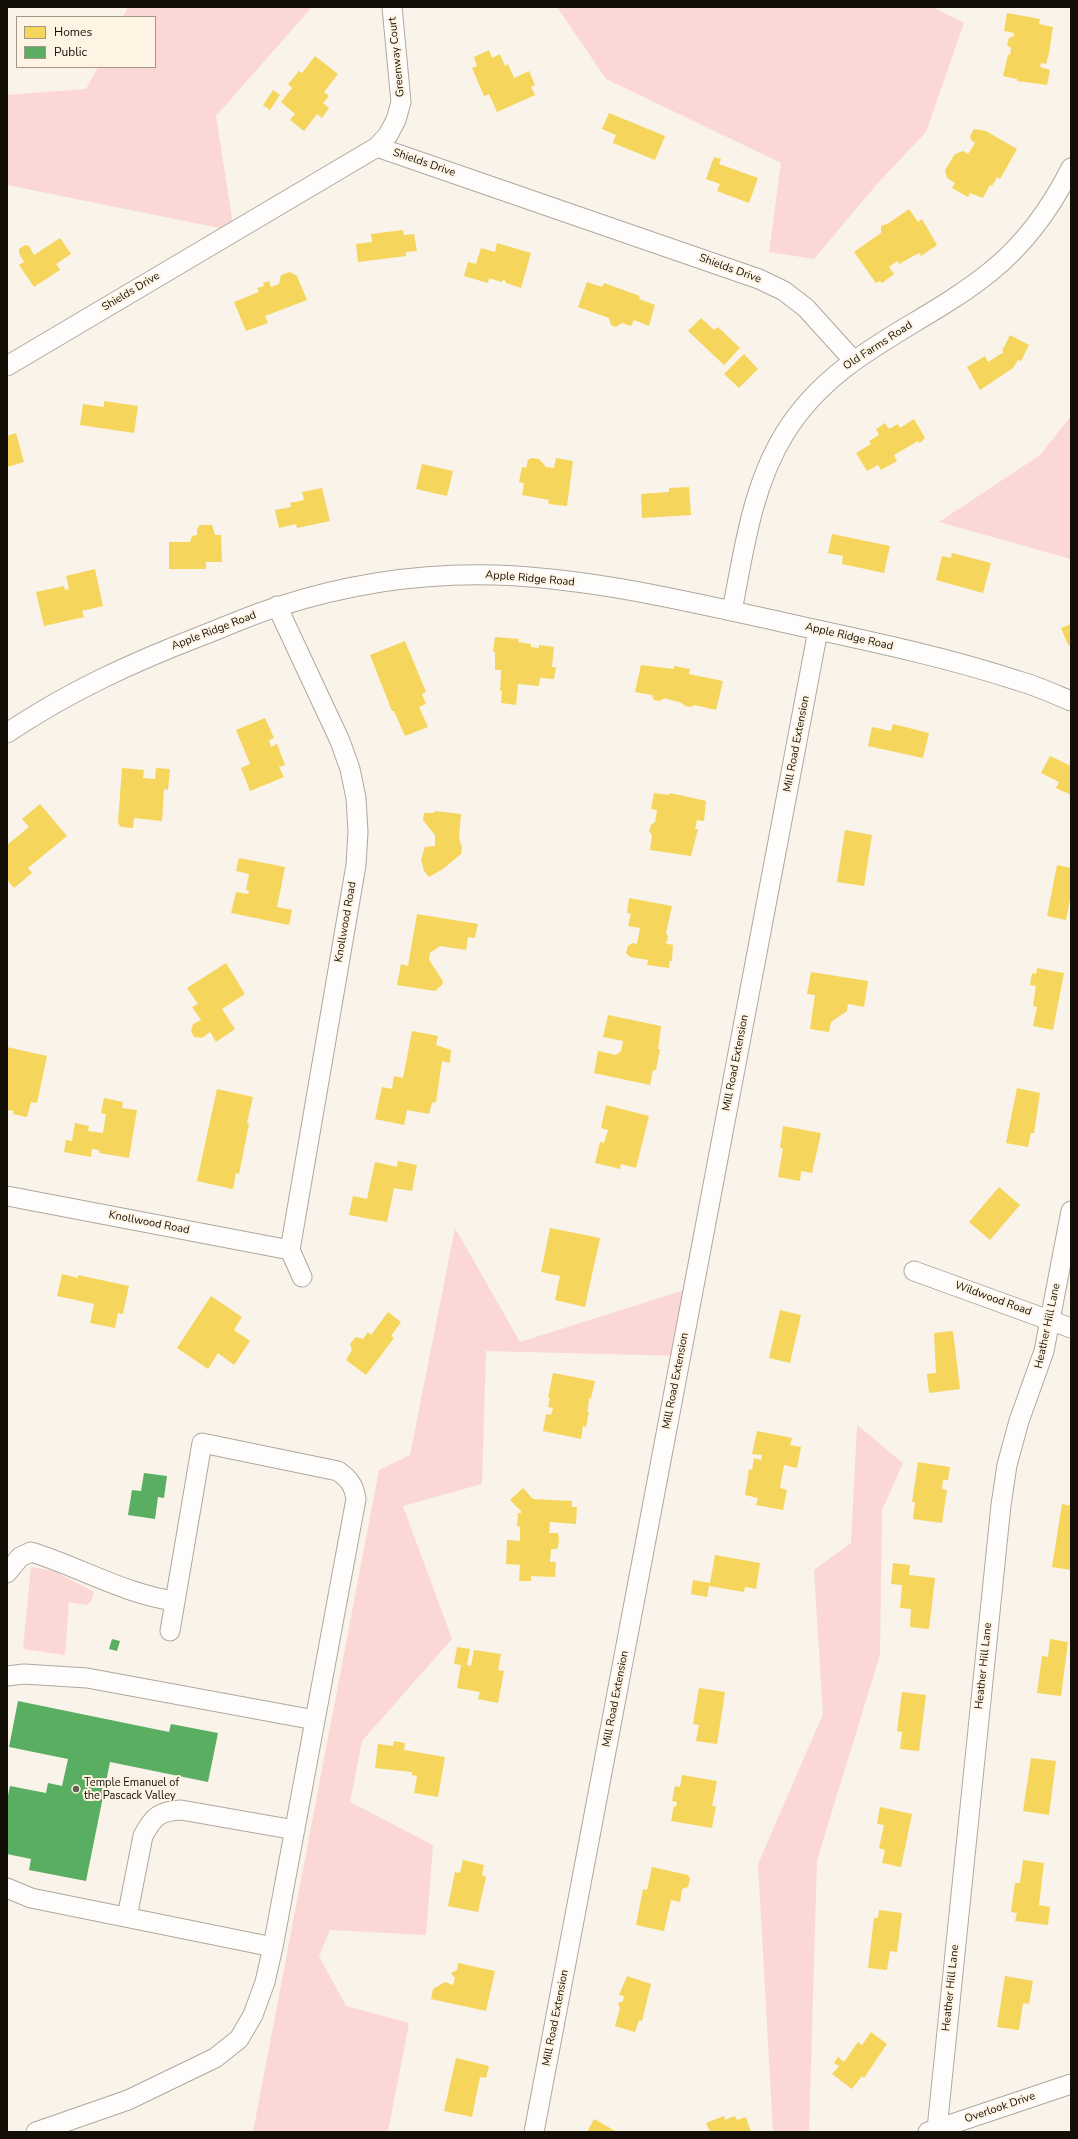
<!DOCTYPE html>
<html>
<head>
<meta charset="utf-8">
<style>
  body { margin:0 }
  #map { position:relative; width:1078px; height:2139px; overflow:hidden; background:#f9f3ea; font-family:"Nunito Sans",sans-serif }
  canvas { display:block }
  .frame { position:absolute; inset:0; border:8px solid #140f06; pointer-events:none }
  .legend { position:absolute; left:16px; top:16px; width:140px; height:52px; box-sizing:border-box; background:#fff4e4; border:1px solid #a1988b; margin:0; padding:5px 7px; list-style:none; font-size:12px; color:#140f06 }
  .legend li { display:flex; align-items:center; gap:8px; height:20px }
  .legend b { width:20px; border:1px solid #a1988b }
</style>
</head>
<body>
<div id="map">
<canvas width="1078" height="2139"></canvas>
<div class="frame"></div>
<ul class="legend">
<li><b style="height:11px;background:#f6d55c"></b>Homes</li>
<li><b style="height:11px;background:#5aae61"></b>Public</li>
</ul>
</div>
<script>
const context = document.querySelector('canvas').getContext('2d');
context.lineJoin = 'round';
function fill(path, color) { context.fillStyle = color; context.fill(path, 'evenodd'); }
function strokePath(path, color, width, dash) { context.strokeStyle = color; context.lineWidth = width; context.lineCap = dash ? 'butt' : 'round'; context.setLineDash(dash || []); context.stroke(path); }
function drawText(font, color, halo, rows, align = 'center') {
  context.font = font + ' "Nunito Sans",sans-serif'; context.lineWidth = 4; context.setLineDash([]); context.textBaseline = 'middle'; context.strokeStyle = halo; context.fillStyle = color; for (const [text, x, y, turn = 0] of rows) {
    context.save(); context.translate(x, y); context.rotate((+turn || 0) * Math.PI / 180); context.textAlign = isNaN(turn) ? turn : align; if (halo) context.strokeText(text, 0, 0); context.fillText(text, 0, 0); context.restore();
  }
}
fill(new Path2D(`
  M128 7H312L216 116 234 231 7 185V95L86 89 98 67H155V17H123Z
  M557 7H932L964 23 926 132 877 184 814 259 769 252 781 163 606 79Z
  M1071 416V559L939 522 1040 455Z
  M455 1228 520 1342 694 1287 681 1356 486 1351 482 1484 403 1506 452 1639 362 1741 350 1802 433 1845 426 1935 330 1930 319 1956 346 2006 409 2023 388 2132H253L379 1470 410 1455Z
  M857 1425 903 1463 882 1510 880 1655 817 1860 809 2132H773L758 1864 823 1714 814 1570 851 1543Z
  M31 1567 54 1571 94 1592 91 1602 87 1605 69 1602 65 1655 23 1649Z`), '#fbd8d6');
fill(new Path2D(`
  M1007 13 1040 19 1039 24 1053 27 1049 53 1046 64 1041 63 1040 67 1050 70 1047 85 1017 81V79L1003 76 1008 55H1010L1011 48 1007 45 1009 38 1014 36V33L1004 31Z
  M489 50 492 58 500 54 505 66 508 64 514 78 529 71 535 85 531 87 535 95 497 112 489 94 484 96 472 68 477 66 474 57Z
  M315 56 338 74 324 92 329 96 323 103 329 108 322 118 317 114 304 131 290 120 295 114 281 102 292 88 288 84 299 71 302 73Z
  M273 90 280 95 270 110 263 105Z
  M609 113 665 136 655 160 613 143 616 135 602 129Z
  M974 129 986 131 1017 149 1000 179 997 177 992 186 990 185 983 198 970 193 968 197 952 188 955 183 947 178 945 170 955 154 963 151 968 154 975 143 971 140 970 136Z
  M714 157 721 159 719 164 758 178 749 203 717 191 720 184 706 179Z
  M909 209 918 222 922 219 937 245 921 256 919 253 899 264 897 261 889 267 894 274 882 283 880 281 876 283 854 252 881 233V226L889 223Z
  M403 230 404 235 414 234 417 251 406 252V256L358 262 356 244 372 242 371 234Z
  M60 238 71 254 56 264 60 270 34 287 19 265 24 262 19 253V249L25 245 29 246 34 255Z
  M497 243 531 253 521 288 506 283V281L503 280 502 282 489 278 488 283 464 276 468 262 476 264 481 248 495 252Z
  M290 272 297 276 307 300 265 316 268 323 246 331 234 302 259 292 257 288 264 286 263 283 269 281 271 287 279 284 281 275Z
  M587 282 602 287 604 283 640 296 639 299 655 305 649 326 634 320 631 326 622 323 616 327 611 325 609 318 578 307Z
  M701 318 714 330 718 327 740 348 724 365 688 331Z
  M1010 335 1029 345 1021 361 1018 360 1013 368 980 390 967 367 985 356 988 362 1004 352 1002 351Z
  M744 354 758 369 739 388 724 374Z
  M104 401 138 406 134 433 80 425 83 404 104 407Z
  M914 419 925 438 920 443 918 441 894 455 897 461 881 470 878 465 867 471 856 453 871 444 869 441 879 435 876 429 885 423 889 429 898 424 900 428Z
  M16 433 24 462 7 467V436Z
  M531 458 539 459 546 467 554 468 556 458 573 461 567 506 548 504 549 500 522 495 524 483 519 482 522 467 526 468 528 460Z
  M422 464 453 471 447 496 416 489Z
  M689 487 691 515 642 518 641 494 669 492V488Z
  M322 488 330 521 297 528 296 524 279 528 275 510 291 507 290 503 304 500 302 492Z
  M200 525H212L215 535H221L222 562H206V569H169V542H190L192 536 197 535V529Z
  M832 534 890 546 884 573 842 564 843 556 828 553Z
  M952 553 991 563 983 593 936 580 942 556 951 558Z
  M95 569 103 606 82 611 84 617 44 626 36 592 64 586 65 590 69 589 66 576Z
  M1071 624V644L1068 645 1061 628Z
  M495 637 519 639 518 642 531 644V647L539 648V645L554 647 552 667H556L554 679 540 678 539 686 518 684 516 705 501 703 502 691H500L501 673V670H495V652H493Z
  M405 641 426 692 422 694 426 704 419 707 428 727 405 736 394 711H392L370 655Z
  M641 665 674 669V666L690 669 689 674 723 681 716 710 694 705 691 707 685 706 682 703 664 698 660 701 654 700 652 695 635 692Z
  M265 718 274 738 269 740 271 747 277 744 285 765 279 767 284 777 250 791 241 768 250 764 236 730Z
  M893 724 929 733 923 758 868 746 872 727 891 731Z
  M1050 756 1071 766V795L1056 788 1059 782 1041 773Z
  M122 768 144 770 143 778 155 779 156 768 170 769 168 790 164 789 162 821 134 818 133 828 121 827 118 823Z
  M654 793 669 795 670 793 706 801 704 821 697 820 695 829H698L691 856 650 850 652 835 649 831 651 825 655 822 657 810 651 809Z
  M40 804 67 836 28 868 32 873 14 888 7 880V845L29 827 22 819Z
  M434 811 461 814 459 839 462 847 461 854 443 869 429 877 424 871 421 859 425 847 435 846V835L423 820 424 813H434Z
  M845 830 872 835 864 886 837 882Z
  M239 858 285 867 277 907 292 910 289 925 231 913 236 892 248 894 249 890H246L249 874 236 871Z
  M1057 865 1071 868V900H1070L1066 920 1047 916Z
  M629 898 672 906 666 933 668 936 667 941 665 943 673 945 672 961H670L669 968 647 965 648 960 630 957 626 953 628 946 632 943 637 944 640 928 628 926 631 914 627 913Z
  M417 914 478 924 475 938 468 937 466 950 440 946 430 953 429 960 443 981 442 985 435 991 397 985 401 964 408 966Z
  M226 963 245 994 222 1009 235 1029 216 1042 210 1032 202 1038 194 1037 191 1031 193 1024 201 1020 192 1007 198 1004 187 988Z
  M1037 968 1064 973 1053 1030 1033 1026 1037 1007 1033 1006 1036 986 1030 985 1032 973 1036 974Z
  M811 972 868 981 864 1007 848 1004 847 1011 831 1022 829 1032 810 1029 815 995 807 994Z
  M608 1015 661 1026 658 1049H660L656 1070H653L650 1085 594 1073 598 1051 616 1055 621 1051 623 1041 603 1037Z
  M412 1031 438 1036 436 1045 451 1050 450 1063 442 1061 436 1102 432 1103 429 1114 407 1110 404 1125 375 1119 382 1087 392 1089 394 1076 403 1078Z
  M7 1047 47 1056 37 1103 31 1102 27 1117 13 1114 14 1111 7 1110Z
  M1017 1088 1040 1093 1034 1133H1031L1028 1147 1006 1143Z
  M217 1089 253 1097 247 1123 249 1124 239 1174 236 1173 233 1189 197 1181Z
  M104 1098 123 1102 122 1108 137 1110 129 1158 99 1153V1150L92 1149 91 1157 64 1152 66 1140 72 1141 75 1123 89 1126 88 1131 103 1133 106 1114 101 1113Z
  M606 1105 649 1116 636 1168 621 1164 620 1169 595 1163 600 1142 604 1143 608 1130 601 1128Z
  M783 1126 821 1133 812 1173 801 1171 800 1181 778 1177 783 1148H780Z
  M398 1161 417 1165 412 1191 394 1188 387 1222 349 1215 353 1196 367 1199 375 1162 397 1167Z
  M999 1187 1020 1205 990 1240 969 1222Z
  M550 1228 600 1238 585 1307 555 1300 560 1276 541 1272Z
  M62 1274 78 1278V1275L129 1286 123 1314 118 1313 115 1328 90 1323 94 1304 57 1296Z
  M211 1296 242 1317 234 1330 250 1341 234 1365 218 1353 208 1369 177 1348Z
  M780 1310 801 1315 790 1363 769 1358Z
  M388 1312 401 1322 391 1336 394 1338 366 1375 346 1360 352 1350 350 1344 356 1337 363 1339 368 1332 371 1335Z
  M953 1331 960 1389 929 1393 927 1374 936 1373 934 1333Z
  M553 1373 595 1381 591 1398H589L588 1410 586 1411 589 1412 586 1427 583 1426 581 1439 543 1431 546 1414 551 1415 553 1408 548 1407 550 1398H548Z
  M757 1431 792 1438 790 1445 801 1447 797 1468 784 1465 780 1488 787 1490 783 1510 756 1505 758 1498 745 1495 749 1469 752 1470 754 1458 761 1460 762 1455 752 1454Z
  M918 1462 950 1467 948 1480H943L942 1489 947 1490 942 1523 913 1519 915 1502H912Z
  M523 1488 533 1499 572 1501V1507H577L576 1524 550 1522 549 1533H558L559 1542 557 1549H551L550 1562H556L555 1577 531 1576V1581H519L520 1565 506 1564 507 1540 520 1541V1527L517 1526 518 1513H521V1511L510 1500Z
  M1062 1504 1071 1506V1570L1052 1567Z
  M715 1555 760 1563 756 1589 745 1587 744 1592 709 1586 707 1597 691 1594 693 1580 710 1583Z
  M893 1563 910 1565 909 1575 935 1578 929 1629 910 1627 911 1609 900 1608 902 1585 891 1584Z
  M1050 1639 1068 1642 1061 1696 1037 1693 1042 1656 1048 1657Z
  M457 1647 470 1649 467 1665 471 1666 474 1650 501 1654 498 1670 504 1671 498 1703 478 1699 480 1692 457 1688 461 1665 454 1664Z
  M699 1688 725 1692 717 1744 696 1741 699 1725 693 1724Z
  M902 1692 926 1695 919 1751 900 1749 902 1732 897 1731Z
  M394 1741 405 1743 404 1750 445 1757 438 1797 414 1793 417 1776 412 1775V1772L375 1768 378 1744 393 1746Z
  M1031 1758 1056 1761 1049 1815 1023 1811Z
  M682 1775 717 1781 712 1806H716L712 1828 671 1821 674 1806 676 1807 677 1802 672 1801 675 1786 680 1787Z
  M880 1807 912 1814 901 1867 882 1863 885 1850 879 1848 884 1825 877 1824Z
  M463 1860 484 1865 482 1875 486 1877 478 1912 448 1906 455 1872 460 1873Z
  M1023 1860 1044 1863 1039 1905 1050 1907 1048 1925 1015 1921 1017 1913 1011 1912 1015 1883H1020Z
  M652 1867 688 1875 690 1879 688 1887 682 1889 680 1902 671 1900 664 1931 636 1925 643 1889 647 1890Z
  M879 1910 902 1913 897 1952 890 1951 887 1970 868 1968 874 1918H878Z
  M458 1963 495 1971 486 2011 431 1999 433 1989 445 1982 453 1985 455 1978 451 1973 457 1970Z
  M627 1976 651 1984 642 2021 639 2020 635 2032 615 2026 620 2008 618 2003 623 2001 624 1996 619 1995Z
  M1005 1976 1033 1981 1029 2004 1023 2003 1019 2030 997 2027Z
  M871 2032 887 2044 864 2078 862 2076 852 2089 832 2074 839 2066 834 2063 838 2057 844 2062 858 2042 862 2045Z
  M456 2058 489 2066 486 2078 480 2077 472 2117 444 2111Z
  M724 2116 725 2120 735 2116 737 2120 746 2117 751 2132H710L706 2123Z
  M594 2119 617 2132H587Z`), '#f6d55c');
fill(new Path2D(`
  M144 1473 167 1476 164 1498 158 1497 155 1519 128 1515 132 1490 141 1491Z
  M112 1639 120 1641 117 1651 109 1649Z
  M18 1701 169 1732 171 1724 218 1733 208 1782 110 1762 86 1881 29 1870 31 1859 7 1854V1800L10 1786 46 1793 48 1783 62 1786 68 1759 9 1747Z`), '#5aae61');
const minor = new Path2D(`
  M377 147 759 279 784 291 806 308 853 360
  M7 366 377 147 388 135 396 120 401 102 392 7
  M277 606 340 741 350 769 356 798 358 832 356 865 290 1250
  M732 611C744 550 752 486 785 433 835 352 921 328 990 272 1025 244 1051 208 1071 168
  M7 733C70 691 131 663 201 636 227 626 253 614 280 606 349 584 421 573 494 575 592 578 690 602 786 623 864 640 943 656 1019 681 1037 686 1054 694 1071 701
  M7 1196 290 1250 302 1277
  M914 1271 1071 1328
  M7 1573 20 1557 31 1552C80 1567 124 1594 175 1601
  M7 1676 24 1674 87 1678 315 1720
  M7 1888 31 1898 273 1947
  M127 1917 143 1836C153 1817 159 1811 181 1810L295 1830
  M937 2129 1001 1505 1007 1465 1019 1421 1044 1351 1071 1211
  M36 2132 128 2100 215 2058 239 2039 253 2015 265 1982 273 1947 356 1499C354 1485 349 1479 338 1471L202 1443 170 1631
  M534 2132 818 630
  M928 2132 1071 2084`);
strokePath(minor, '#aea89f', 21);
strokePath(minor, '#fefdfc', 19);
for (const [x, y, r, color] of [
  [76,1789,4,"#645f56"]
]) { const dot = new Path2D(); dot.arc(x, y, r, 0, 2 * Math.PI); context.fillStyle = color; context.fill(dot); strokePath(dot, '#fff4e4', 1.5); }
drawText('11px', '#140f06', '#fff4e4', [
  ["Greenway Court",397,57,-96],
  ["Shields Drive",424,163,19],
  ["Shields Drive",730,269,20],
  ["Shields Drive",131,292,-31],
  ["Old Farms Road",878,346,-33],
  ["Apple Ridge Road",530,579,5],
  ["Apple Ridge Road",214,631,-21],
  ["Apple Ridge Road",849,637,13],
  ["Mill Road Extension",797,744,-79],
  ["Knollwood Road",346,922,-80],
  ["Mill Road Extension",736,1063,-79],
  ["Knollwood Road",149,1223,11],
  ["Wildwood Road",993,1299,20],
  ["Heather Hill Lane",1048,1326,-78],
  ["Mill Road Extension",676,1381,-79],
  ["Heather Hill Lane",984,1666,-84],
  ["Mill Road Extension",616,1699,-79],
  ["Heather Hill Lane",951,1988,-84],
  ["Mill Road Extension",556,2018,-79],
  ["Overlook Drive",1000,2108,-19]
]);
drawText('11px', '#140f06', '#fff4e4', [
  ["Temple Emanuel of",84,1783],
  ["the Pascack Valley",84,1796]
], 'left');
</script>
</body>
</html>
